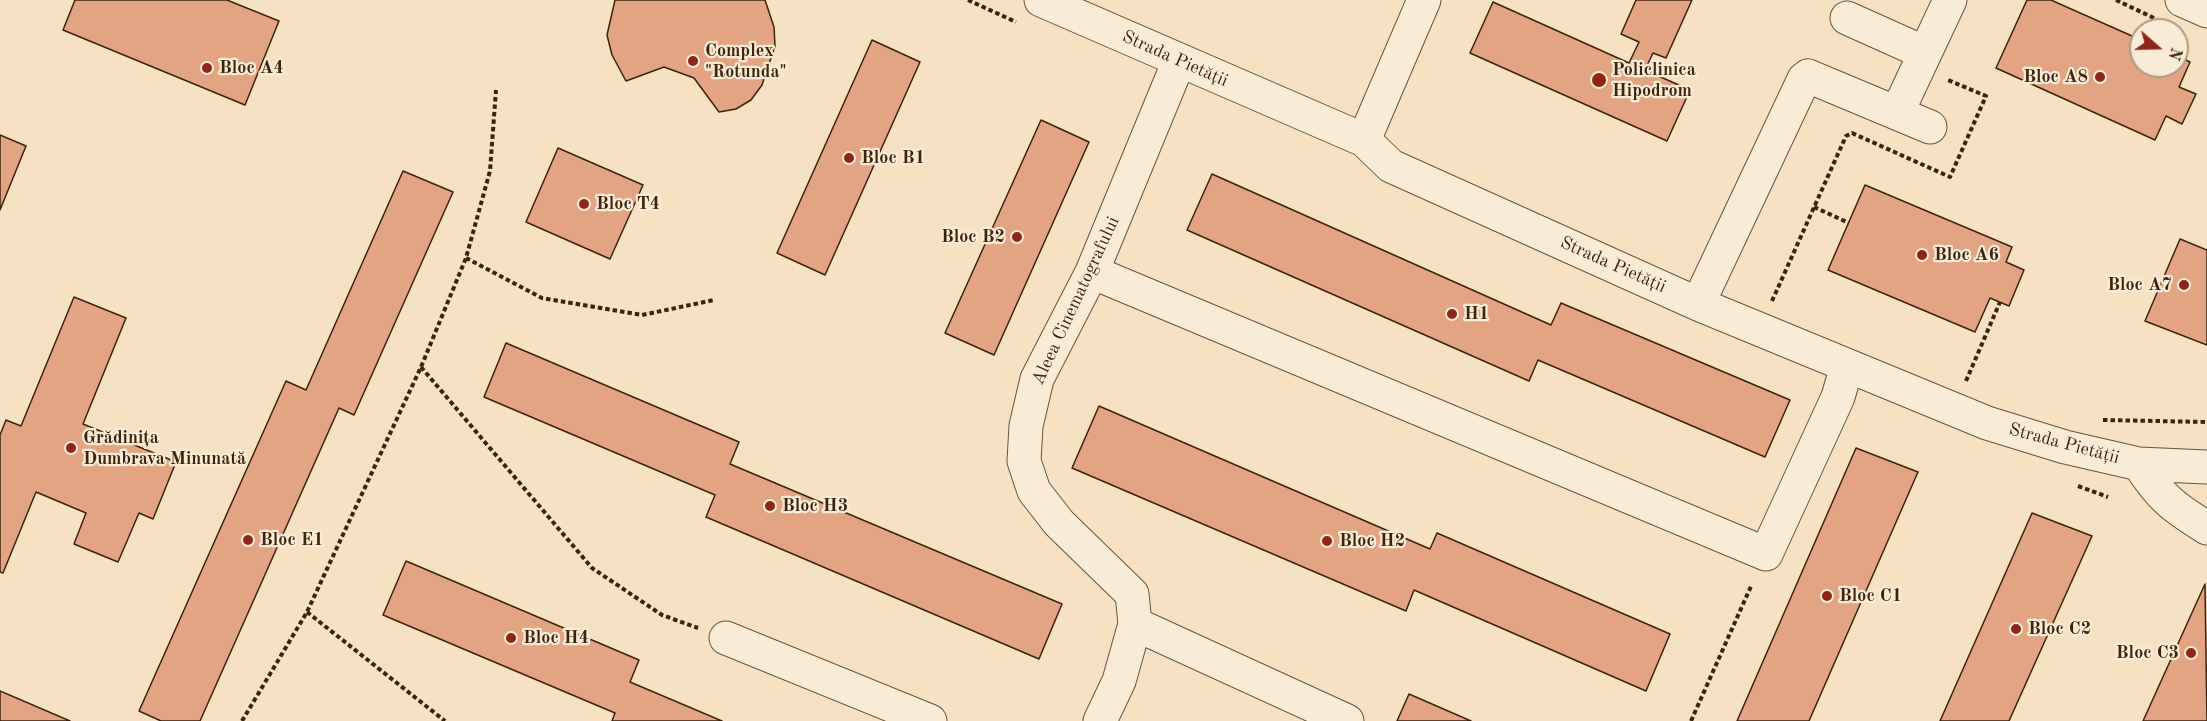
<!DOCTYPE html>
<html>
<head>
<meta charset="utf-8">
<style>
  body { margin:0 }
  #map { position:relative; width:2207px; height:721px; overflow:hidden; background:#f6e1c2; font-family:"Old Standard TT",serif }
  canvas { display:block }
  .north { position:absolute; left:2129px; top:18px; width:60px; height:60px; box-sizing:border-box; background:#f9ecd7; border:2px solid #af9b86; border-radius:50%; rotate:110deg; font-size:16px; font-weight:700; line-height:24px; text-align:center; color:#3f220c }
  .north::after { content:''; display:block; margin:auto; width:21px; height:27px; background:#8f2418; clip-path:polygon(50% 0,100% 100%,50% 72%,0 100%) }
</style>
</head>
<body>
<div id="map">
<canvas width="2207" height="721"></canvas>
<div class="north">N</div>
</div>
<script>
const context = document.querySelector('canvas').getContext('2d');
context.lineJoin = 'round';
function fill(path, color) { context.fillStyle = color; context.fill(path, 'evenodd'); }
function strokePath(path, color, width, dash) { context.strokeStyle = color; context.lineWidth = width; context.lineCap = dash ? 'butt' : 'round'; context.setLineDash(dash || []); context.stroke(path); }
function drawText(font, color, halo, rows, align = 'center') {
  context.font = font + ' "Old Standard TT",serif'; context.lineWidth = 4.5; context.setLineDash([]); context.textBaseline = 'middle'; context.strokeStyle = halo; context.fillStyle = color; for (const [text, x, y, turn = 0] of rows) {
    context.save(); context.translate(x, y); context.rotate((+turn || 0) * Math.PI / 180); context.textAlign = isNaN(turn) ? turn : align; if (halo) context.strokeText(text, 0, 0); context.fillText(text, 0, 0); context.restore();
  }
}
const building = new Path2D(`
  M75 0H227L279 21 245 105 63 30Z
  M615 0H765L774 27 775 46 762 85 751 100 736 109 719 112 694 78 664 67 626 81 612 55 607 35Z
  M1636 0H1692L1666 58 1653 53 1645 70 1690 90 1667 141 1470 53 1493 2 1629 63 1639 42 1621 34Z
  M2027 0H2051L2141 40V66H2177V56L2190 62 2179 87 2196 94 2182 124 2166 116 2155 140 1996 68Z
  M872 40 920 62 825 275 777 253Z
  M1041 120 1089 142 994 355 945 333Z
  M0 135 26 146 0 210Z
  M558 148 643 185 610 259 526 222Z
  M403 171 453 192 354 415 339 408 200 721H161L139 711 286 381 306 390Z
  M1212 174 1551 325 1561 303 1790 400 1765 457 1538 360 1529 381 1187 230Z
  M1865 185 2012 247 2006 262 2024 270 2009 306 1990 298 1975 332 1828 270Z
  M2180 239 2207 250V345L2145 321Z
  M74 297 126 318 83 424 176 462 153 519 139 513 118 562 74 544 86 513 36 492 3 573 0 572V435L6 420 21 426Z
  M506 343 739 442 730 464 1062 604 1039 659 706 517 715 495 484 397Z
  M1099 406 1430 549 1437 533 1670 634 1646 691 1414 590 1406 611 1072 468Z
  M1856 448 1918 472 1809 721H1737Z
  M2032 513 2092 536 2009 721H1940Z
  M406 561 639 660 630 682 722 721H612L615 713 383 615Z
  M2205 584 2207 721H2143Z
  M0 691 70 721H0Z
  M1409 694 1471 721H1397Z`);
fill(building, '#e2a482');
strokePath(building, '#3f220c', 1.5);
const minor = new Path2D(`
  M1041 0 1364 140 1391 166 1698 304 1987 423 2065 447 2139 464 2207 467
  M2182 0 2207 11
  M1847 18 1925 53
  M1897 113 1950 0
  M1364 140 1424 0
  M1092 272 1766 554 1838 397 1847 366
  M1698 304 1804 79 1808 76 1930 127
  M2139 464C2161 498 2173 507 2207 528
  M1135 624 1347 721
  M726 638 930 721
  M1100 721 1119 681 1135 624 1132 594 1059 523 1034 491 1024 461 1026 426 1037 379 1092 272 1179 61`);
strokePath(minor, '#6d523a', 35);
strokePath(new Path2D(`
  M968 0 1016 22
  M2116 0 2156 19
  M1814 207 1849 223
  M466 258 542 298 642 315 714 300
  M1772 301 1846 136 1852 133 1950 177 1986 96 1948 80
  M421 367 592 568 662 615 698 628
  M1966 381 2000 302
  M2103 420 2207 422
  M2078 486 2108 497
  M307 612 445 721
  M242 721 307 612 421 367 466 258 490 171 496 90
  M1691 721 1752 584`), '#3f220c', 4, [4.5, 3]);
strokePath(minor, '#f9ecd7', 33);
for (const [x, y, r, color] of [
  [693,61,6,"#8f2418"],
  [207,68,6,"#8f2418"],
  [2100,77,6,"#8f2418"],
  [1599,80,8,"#8f2418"],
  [849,158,6,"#8f2418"],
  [584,204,6,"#8f2418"],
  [1017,237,6,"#8f2418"],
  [1922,255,6,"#8f2418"],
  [2184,285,6,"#8f2418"],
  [1452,314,6,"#8f2418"],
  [71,448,6,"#8f2418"],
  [770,506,6,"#8f2418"],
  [248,540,6,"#8f2418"],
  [1327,541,6,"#8f2418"],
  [1827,596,6,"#8f2418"],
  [2016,629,6,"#8f2418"],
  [511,638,6,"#8f2418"],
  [2191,653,6,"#8f2418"]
]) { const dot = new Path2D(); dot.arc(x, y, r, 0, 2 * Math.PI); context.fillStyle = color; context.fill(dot); strokePath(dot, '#f9ecd7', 2); }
drawText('bold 18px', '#3f220c', '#f9ecd7', [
  ["Complex",705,51],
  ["\"Rotunda\"",705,72],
  ["Bloc A4",219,68],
  ["Policlinica",1612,70],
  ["Hipodrom",1612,91],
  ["Bloc A8",2088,77,"right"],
  ["Bloc B1",861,158],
  ["Bloc T4",596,204],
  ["Bloc B2",1005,237,"right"],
  ["Bloc A6",1934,255],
  ["Bloc A7",2172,285,"right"],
  ["H1",1464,314],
  ["Grădinița",83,438],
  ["Dumbrava Minunată",83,459],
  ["Bloc H3",782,506],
  ["Bloc E1",260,540],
  ["Bloc H2",1339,541],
  ["Bloc C1",1839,596],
  ["Bloc C2",2028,629],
  ["Bloc H4",523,638],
  ["Bloc C3",2179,653,"right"]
], 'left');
drawText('18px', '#3f220c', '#f9ecd7', [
  ["Strada Pietății",1175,59,24],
  ["Strada Pietății",1613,265,24],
  ["Aleea Cinematografului",1076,301,-65],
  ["Strada Pietății",2064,444,15]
]);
</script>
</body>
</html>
